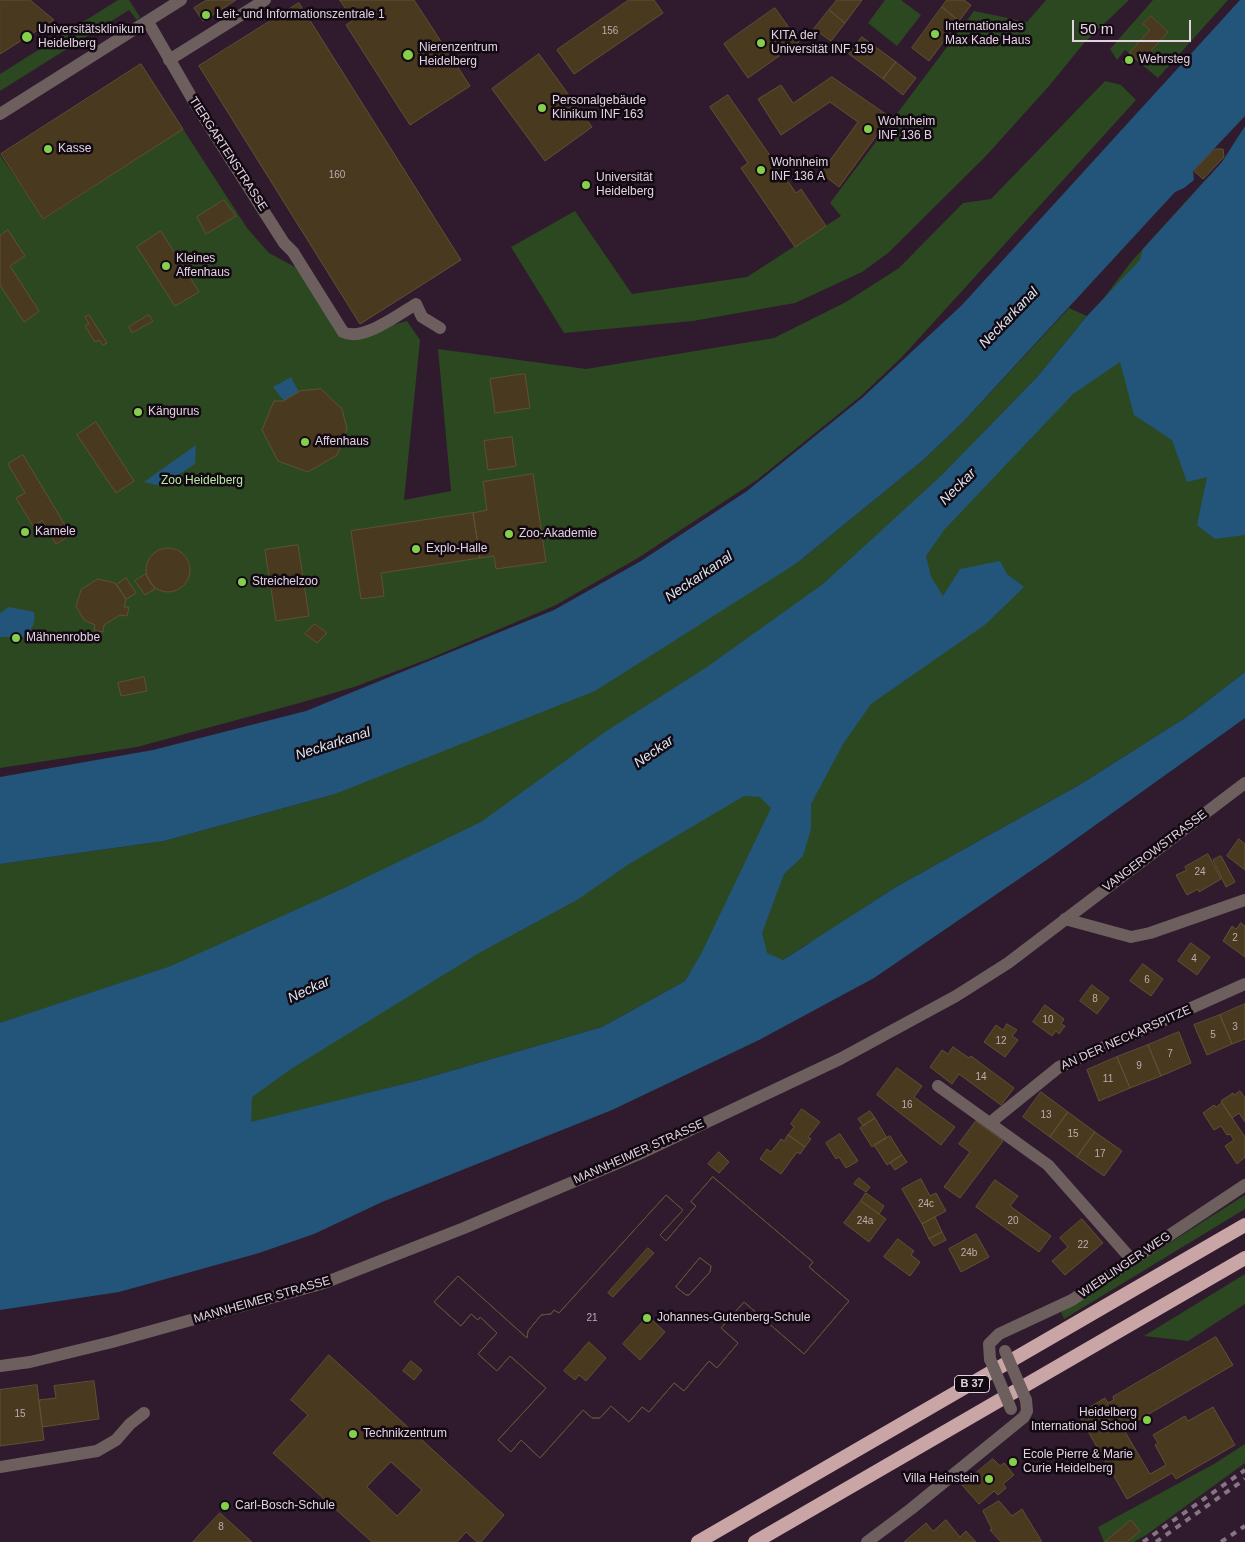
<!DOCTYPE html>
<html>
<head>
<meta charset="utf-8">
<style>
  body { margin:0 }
  #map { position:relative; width:1245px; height:1542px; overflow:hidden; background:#301b2e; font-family:Arial,sans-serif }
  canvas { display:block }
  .scale { position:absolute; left:1072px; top:20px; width:119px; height:22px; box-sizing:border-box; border:2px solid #e1d3df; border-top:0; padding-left:6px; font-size:15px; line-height:18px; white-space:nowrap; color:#e1d3df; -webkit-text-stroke:4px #120912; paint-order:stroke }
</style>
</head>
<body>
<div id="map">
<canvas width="1245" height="1542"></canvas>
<div class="scale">50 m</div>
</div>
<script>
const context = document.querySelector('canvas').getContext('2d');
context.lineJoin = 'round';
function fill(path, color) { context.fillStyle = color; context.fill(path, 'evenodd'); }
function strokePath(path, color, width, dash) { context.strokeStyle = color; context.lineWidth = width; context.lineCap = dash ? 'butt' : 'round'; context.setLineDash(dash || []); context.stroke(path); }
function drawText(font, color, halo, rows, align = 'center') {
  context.font = font + ' Arial,sans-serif'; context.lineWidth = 5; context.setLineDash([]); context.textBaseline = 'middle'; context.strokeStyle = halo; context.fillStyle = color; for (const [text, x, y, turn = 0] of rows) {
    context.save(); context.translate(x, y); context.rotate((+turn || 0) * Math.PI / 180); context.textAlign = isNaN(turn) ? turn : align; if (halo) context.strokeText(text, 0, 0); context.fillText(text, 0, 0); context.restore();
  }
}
fill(new Path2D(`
  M118 0H129L140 17 137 20 129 10 0 91V74Z
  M885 0H901L921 15 897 46 868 23Z
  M1046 0H1129L1084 43 1049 86 985 157 888 253 862 272 795 303 693 321 564 333 511 247 575 211 632 294 747 277 841 216 830 203 974 11 1027 22Z
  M1153 0H1228L1158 78 1140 63 1168 32 1151 16 1143 24 1150 30 1129 53 1125 50 1117 60 1110 49Z
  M1105 81 1121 85 1136 100 901 358 861 396 757 480 638 558 554 606 431 658 354 687 303 702 137 747 0 768V155L44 219 183 129 247 228 269 253 295 267 340 332 364 333 407 321 420 340 404 500 451 491 438 349 586 369 774 338 846 302 899 268 963 203 991 199Z
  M1209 176 1245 209V672L1188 716 1081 784 896 887 856 913 843 930 807 944 783 960 689 974 685 981 602 1027 416 1081 250 1124 0 1172V864L164 841 335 794 797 563 922 461 963 422 1069 308 1087 316 1038 376 975 441 1051 368 1131 262Z
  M1245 1195V1209L1064 1319 1061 1312Z
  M1245 1274V1304L1188 1341 1144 1336Z
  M1245 1444V1463L1146 1535 1134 1542H1104L1098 1527 1214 1464Z`), '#2b4821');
fill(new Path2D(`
  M1240 0H1245V116L1193 171 1194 180 1184 188 1175 192 963 422 922 461 797 563 595 691 335 794 164 841 0 864V777L153 750 306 711 554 610 641 561 747 491 862 398 962 305Z
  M1245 126V535L1215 539 1197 525 1207 477 1187 482 1172 440 1134 415 1120 362 1073 394 944 530 926 556 931 577 943 596 960 569 1000 561 1007 574 1024 587 986 624 871 704 843 744 811 804V829L803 856 784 874 762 933 767 953 783 960 896 887 1081 784 1188 716 1245 672V718L1048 859 874 978 759 1040 612 1110 382 1202 314 1234 259 1253 119 1292 0 1310V1023L171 966 340 890 481 822 605 732 707 667 823 584 942 475 1038 376 1087 316 1140 260 1143 249 1222 162ZM744 796 760 797 771 808 701 954 685 981 602 1027 416 1081 251 1122 252 1097 291 1069 479 953 577 900 629 864Z
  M291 377 299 392 284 401 273 387Z
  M196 445 195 464 161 486 144 482Z
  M9 607 34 612C36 624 32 629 24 637H0V613Z`), '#225579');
const building = new Path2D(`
  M0 0H30L54 20 0 54Z
  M207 0H236L203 21 194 8Z
  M340 0H414L470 86 410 125 346 25 353 20Z
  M629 0H654L663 13 574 74 557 50Z
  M837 0H862L845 23 829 10Z
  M947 0H964L971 5 959 21 942 7Z
  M299 3 461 260 360 324 199 66Z
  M942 7 959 21 929 61 912 48Z
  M775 8 799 42 748 78 724 44Z
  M829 10 845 23 831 41 814 29Z
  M1151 16 1168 32 1140 63 1129 53 1150 30 1143 24Z
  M862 37 896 62 883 79 849 54Z
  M539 54 592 127 545 161 492 89Z
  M1130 54 1135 58 1128 66 1123 62Z
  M896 62 916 78 903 95 883 79Z
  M141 64 183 129 43 219 1 154Z
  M832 77 890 117 839 187 821 173 858 122 830 102 781 135 758 99 781 85 793 103Z
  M728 95 796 193 801 189 826 226 795 247 741 168 748 163 710 107Z
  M1215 149H1223L1224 157 1203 179 1194 171Z
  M224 200 236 216 206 234 197 217Z
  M8 230 25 256 10 266 39 311 24 322 0 285V236Z
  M161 231 199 292 175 306 137 247Z
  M89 315 107 343 103 345 99 340 95 342 85 326 89 324 85 317Z
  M149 315 153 321 132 333 129 327Z
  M525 374 530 408 495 413 490 379Z
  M321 389 342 409 347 429 337 455 308 472 278 461 262 430 274 401H283L300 391Z
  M96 422 134 481 116 493 77 435Z
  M512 437 516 466 488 470 484 441Z
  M23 455 71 535 56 544 42 520 33 526 16 498 25 493 8 464Z
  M533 474 546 562 496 569 494 556 480 558 473 513 487 510 483 482Z
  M473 513 480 558 381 573 384 596 361 599 351 531Z
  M298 545 309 616 276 621 265 550Z
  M146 570a22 22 0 1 1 44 0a22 22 0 1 1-44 0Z
  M146 574 155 589 145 595 135 581Z
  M126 578 136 593 126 599 117 585Z
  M98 579 115 583 126 599 124 607H129L127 616 120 615 104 625 103 632 94 630 95 625 84 620 76 606 81 590Z
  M315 624 327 633 317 643 305 634Z
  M144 677 147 691 121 696 118 683Z
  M1239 839 1245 844V870L1227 856Z
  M1208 854 1221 879 1199 892 1198 889 1187 895 1176 875 1187 870 1185 867Z
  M1221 856 1235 882 1226 887 1213 860Z
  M1241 923 1245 926V957L1223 941 1232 926 1236 929Z
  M1191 943 1210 957 1197 975 1178 961Z
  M1143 964 1163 979 1151 996 1130 981Z
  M1092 985 1109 998 1097 1014 1080 1001Z
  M1245 1004V1039L1232 1044 1220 1015Z
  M1045 1005 1064 1019 1061 1024 1065 1026 1059 1034 1056 1031 1052 1036 1033 1022Z
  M1220 1015 1232 1044 1207 1055 1194 1025Z
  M1007 1024 1017 1030 1012 1036 1018 1040 1005 1057 984 1042 996 1025 1003 1030Z
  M1179 1032 1191 1063 1161 1076 1148 1045Z
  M1148 1045 1161 1076 1130 1088 1117 1057Z
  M953 1047 969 1058 971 1056 1014 1088 1001 1105 959 1074 952 1084 930 1067 942 1050 948 1054Z
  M1117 1057 1130 1088 1099 1101 1087 1070Z
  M897 1068 922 1086 914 1097 955 1127 941 1145 877 1095Z
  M1240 1091 1245 1098V1122L1239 1113 1232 1118 1221 1101 1233 1093 1234 1095Z
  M1041 1092 1068 1112 1050 1137 1023 1117Z
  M1222 1103 1245 1137V1157L1237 1164 1225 1146 1234 1140 1230 1134 1227 1135 1221 1126 1214 1130 1203 1113 1214 1105 1216 1107Z
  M802 1109 820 1122 808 1137 811 1139 805 1147 788 1135 794 1127 791 1124Z
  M870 1111 875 1118 863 1126 858 1119Z
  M1068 1112 1095 1132 1077 1157 1050 1137Z
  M875 1118 887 1138 872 1147 860 1128Z
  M976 1121 1003 1141 960 1198 944 1187 970 1152 959 1144Z
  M1095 1132 1122 1151 1104 1176 1077 1157Z
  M840 1134 858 1161 846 1168 839 1157 836 1159 826 1143Z
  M788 1135 805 1147 800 1154 797 1152 781 1174 760 1159 767 1149 771 1152 781 1139 784 1141Z
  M890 1136 902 1155 887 1165 874 1145Z
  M719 1152 729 1162 719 1173 708 1164Z
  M902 1155 907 1162 895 1170 890 1163Z
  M713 1177 813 1262 809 1267 849 1301 804 1354 744 1302 721 1328 738 1343 717 1368 709 1361 684 1391 674 1383 649 1412 642 1407 629 1422 611 1406 600 1418H592L583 1410 540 1458 521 1440 511 1452 498 1440 546 1388 510 1356 497 1371 478 1354 497 1333 480 1317 478 1320 471 1314 461 1326 434 1302 458 1276 527 1338 528 1331 541 1315 551 1314 554 1310 559 1313 666 1195 683 1210 660 1235 666 1241 696 1206 691 1202ZM700 1258 711 1266 710 1272 689 1295H686L676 1287Z
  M713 1177 813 1262 809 1267 849 1301 804 1354 744 1302 721 1328 738 1343 717 1368 709 1361 684 1391 674 1383 649 1412 642 1407 629 1422 611 1406 600 1418H592L583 1410 540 1458 521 1440 511 1452 498 1440 546 1388 510 1356 497 1371 478 1354 497 1333 480 1317 478 1320 471 1314 461 1326 434 1302 458 1276 527 1338 528 1331 541 1315 551 1314 554 1310 559 1313 666 1195 683 1210 660 1235 666 1241 696 1206 691 1202ZM648 1248 654 1253 613 1297 608 1293ZM700 1258 711 1266 710 1272 689 1295H686L676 1287ZM648 1316 665 1332 640 1360 623 1344ZM589 1342 606 1358 586 1381 579 1375 575 1380 564 1371Z
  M859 1178 870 1187 866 1192 854 1184Z
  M921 1179 930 1196 936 1193 946 1211 922 1224 902 1189Z
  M995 1180 1018 1196 1010 1206 1051 1236 1039 1252 976 1207Z
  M866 1193 884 1206 879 1214 861 1201Z
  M861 1201 886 1219 869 1242 844 1223Z
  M935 1217 942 1232 929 1239 922 1224Z
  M1082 1219 1103 1243 1065 1275 1052 1261 1068 1247 1060 1238Z
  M942 1232 946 1240 934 1246 929 1239Z
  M976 1234 989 1257 961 1272 949 1249Z
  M898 1239 914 1251 911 1255 920 1262 910 1276 884 1257Z
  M1216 1337 1233 1365 1130 1425 1128 1421 1121 1425 1150 1474 1166 1465 1155 1445 1158 1443 1153 1435 1185 1416 1188 1421 1213 1407 1235 1445 1176 1479 1172 1473 1127 1499 1078 1414 1105 1398 1108 1403 1114 1400 1113 1397Z
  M329 1355 504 1515 481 1542H477L466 1532 457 1542H372L273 1453 308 1415 291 1400ZM391 1462 422 1490 397 1516 367 1487Z
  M411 1361 422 1370 414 1380 403 1371Z
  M94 1381 99 1419 42 1427 39 1400 56 1398 54 1386Z
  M37 1385 44 1440 0 1446V1390Z
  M993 1459 1000 1466 1004 1463 1014 1475 1003 1484 1006 1488 998 1495 994 1491 979 1504 962 1485Z
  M999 1501 1012 1516 1022 1509 1042 1542H1001L990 1530 992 1529 983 1511Z
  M220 1513 252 1542H193Z
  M946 1520 960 1537 966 1531 976 1542H904L926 1523 933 1531Z
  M1131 1520 1140 1531 1127 1542H1105Z`);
fill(building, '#49391f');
strokePath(building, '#605035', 1);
strokePath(new Path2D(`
  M148 22 193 100 284 243 293 252 343 332C362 342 398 315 416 304L422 317 440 328
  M169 60 265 0
  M0 114 181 0
  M1065 919 1131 937 1150 933 1245 900
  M938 1086 1048 1165 1132 1260
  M991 1122 1059 1067 1245 984
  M990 1359 989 1344 999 1334 1072 1300 1245 1185
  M0 1467 97 1451 116 1440 130 1424 144 1413
  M867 1542 911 1509 1024 1417 1027 1411 1026 1400`), '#6e5f5f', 12);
strokePath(new Path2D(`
  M0 1366 30 1362 112 1342 324 1283 464 1228 639 1154 840 1059 956 996 1008 963 1245 783`), '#6e5f5f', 12);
strokePath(new Path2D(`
  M698 1542 1245 1225
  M755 1542 1245 1258`), '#c9a5a6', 14);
strokePath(new Path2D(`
  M1143 1542 1245 1470
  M1156 1542 1245 1479
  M1221 1542 1245 1526`), '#867584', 4, [6, 6]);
strokePath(new Path2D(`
  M1005 1351 1026 1400
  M990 1359 1011 1409`), '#6e5f5f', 12);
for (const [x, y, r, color] of [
  [206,15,5,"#86cf4c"],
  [935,34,5,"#86cf4c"],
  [27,37,6,"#86cf4c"],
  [761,43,5,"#86cf4c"],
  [408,55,6,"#86cf4c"],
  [1129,60,5,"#86cf4c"],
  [542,108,5,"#86cf4c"],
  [868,129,5,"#86cf4c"],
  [48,149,5,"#86cf4c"],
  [761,170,5,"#86cf4c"],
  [586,185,5,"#86cf4c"],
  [166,266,5,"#86cf4c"],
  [138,412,5,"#86cf4c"],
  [305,442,5,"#86cf4c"],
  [25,532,5,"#86cf4c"],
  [509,534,5,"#86cf4c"],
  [416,549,5,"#86cf4c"],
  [242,582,5,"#86cf4c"],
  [16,638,5,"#86cf4c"],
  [647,1318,5,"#86cf4c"],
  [1147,1420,5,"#86cf4c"],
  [353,1434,5,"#86cf4c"],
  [1013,1462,5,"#86cf4c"],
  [989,1479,5,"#86cf4c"],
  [225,1506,5,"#86cf4c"]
]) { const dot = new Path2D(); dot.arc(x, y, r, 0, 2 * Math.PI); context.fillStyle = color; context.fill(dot); strokePath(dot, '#120912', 2); }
drawText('10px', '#bbacaf', null, [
  ["156",610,31],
  ["160",337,175],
  ["24",1200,872],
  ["2",1235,938],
  ["4",1194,959],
  ["6",1147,980],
  ["8",1095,999],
  ["10",1048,1020],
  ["3",1235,1027],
  ["5",1213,1035],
  ["12",1001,1041],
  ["7",1170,1054],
  ["9",1139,1066],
  ["14",981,1077],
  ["11",1108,1079],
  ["16",907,1105],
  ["13",1046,1115],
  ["15",1073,1134],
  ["17",1100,1154],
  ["24c",926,1204],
  ["24a",865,1221],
  ["20",1013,1221],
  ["22",1083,1245],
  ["24b",969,1253],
  ["21",592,1318],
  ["15",20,1414],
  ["8",221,1527]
]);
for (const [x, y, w] of [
  [972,1384,35]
]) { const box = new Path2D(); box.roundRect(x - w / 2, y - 8.5, w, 17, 4); context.fillStyle = '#120912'; context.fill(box); strokePath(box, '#e1d3df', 1); }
drawText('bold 11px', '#e1d3df', null, [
  ["B 37",972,1384]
]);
drawText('12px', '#e1d3df', '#120912', [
  ["Leit- und Informationszentrale 1",216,15],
  ["Internationales",945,27],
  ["Max Kade Haus",945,41],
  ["Universitätsklinikum",38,30],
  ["Heidelberg",38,44],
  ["KITA der",771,36],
  ["Universität INF 159",771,50],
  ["Nierenzentrum",419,48],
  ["Heidelberg",419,62],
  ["Wehrsteg",1139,60],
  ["Personalgebäude",552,101],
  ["Klinikum INF 163",552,115],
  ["Wohnheim",878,122],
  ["INF 136 B",878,136],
  ["Kasse",58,149],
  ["Wohnheim",771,163],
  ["INF 136 A",771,177],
  ["Universität",596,178],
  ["Heidelberg",596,192],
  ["Kleines",176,259],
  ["Affenhaus",176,273],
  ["Kängurus",148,412],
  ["Affenhaus",315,442],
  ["Kamele",35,532],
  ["Zoo-Akademie",519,534],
  ["Explo-Halle",426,549],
  ["Streichelzoo",252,582],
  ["Mähnenrobbe",26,638],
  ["Johannes-Gutenberg-Schule",657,1318],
  ["Heidelberg",1137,1413,"right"],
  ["International School",1137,1427,"right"],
  ["Technikzentrum",363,1434],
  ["Ecole Pierre & Marie",1023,1455],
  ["Curie Heidelberg",1023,1469],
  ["Villa Heinstein",979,1479,"right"],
  ["Carl-Bosch-Schule",235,1506]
], 'left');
drawText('12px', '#e1d3df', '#120912', [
  ["TIERGARTENSTRASSE",228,154,57],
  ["VANGEROWSTRASSE",1155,851,-37],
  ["AN DER NECKARSPITZE",1126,1038,-24],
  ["MANNHEIMER STRASSE",639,1152,-24],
  ["WIEBLINGER WEG",1125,1265,-34],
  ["MANNHEIMER STRASSE",262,1300,-16]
]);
drawText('12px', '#b5eba3', '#120912', [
  ["Zoo Heidelberg",202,481]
]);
drawText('italic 14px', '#d8e6f2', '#120912', [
  ["Neckarkanal",1009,318,-46],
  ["Neckar",958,487,-45],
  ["Neckarkanal",699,577,-34],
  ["Neckarkanal",333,744,-18],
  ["Neckar",654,752,-35],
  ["Neckar",309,990,-25]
]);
</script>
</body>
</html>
